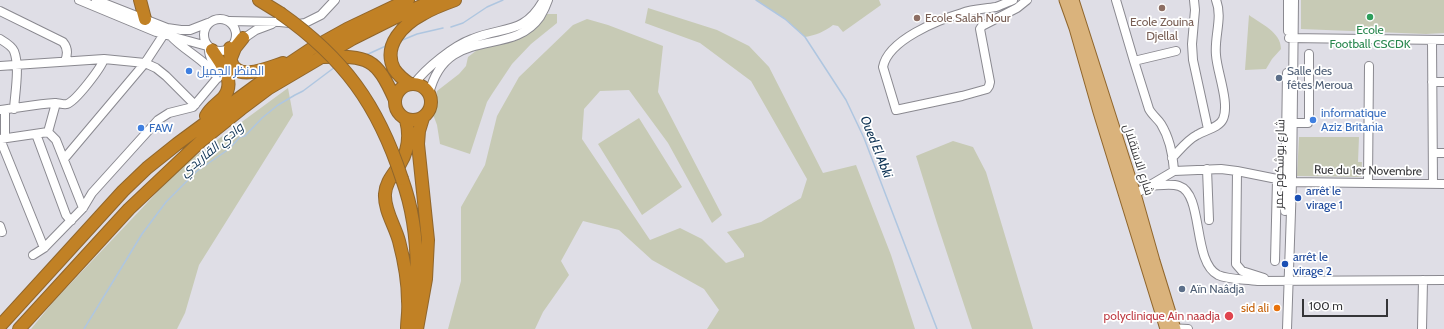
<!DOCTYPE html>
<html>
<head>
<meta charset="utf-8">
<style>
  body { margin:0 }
  #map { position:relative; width:1444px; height:329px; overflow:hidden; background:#dfdee6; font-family:Cabin,sans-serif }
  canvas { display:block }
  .scale { position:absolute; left:1302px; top:299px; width:86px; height:18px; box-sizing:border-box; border:2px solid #353538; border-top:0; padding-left:5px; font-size:12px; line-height:14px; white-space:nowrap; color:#353538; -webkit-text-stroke:3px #fff; paint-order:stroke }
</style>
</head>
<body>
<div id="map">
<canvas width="1444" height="329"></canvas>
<div class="scale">100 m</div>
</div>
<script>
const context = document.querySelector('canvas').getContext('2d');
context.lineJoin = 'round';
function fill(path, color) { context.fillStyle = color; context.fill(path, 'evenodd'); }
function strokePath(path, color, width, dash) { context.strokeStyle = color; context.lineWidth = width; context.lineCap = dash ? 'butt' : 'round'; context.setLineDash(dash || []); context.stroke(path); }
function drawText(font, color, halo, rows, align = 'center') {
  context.font = font + ' Cabin,Cairo,sans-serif'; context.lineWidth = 3.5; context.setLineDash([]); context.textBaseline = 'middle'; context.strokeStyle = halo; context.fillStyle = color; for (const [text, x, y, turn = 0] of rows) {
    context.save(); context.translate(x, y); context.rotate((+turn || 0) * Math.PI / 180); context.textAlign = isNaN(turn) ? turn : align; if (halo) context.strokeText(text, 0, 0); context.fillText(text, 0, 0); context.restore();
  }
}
fill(new Path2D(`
  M756 0H879L881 5 843 32 838 26 833 25C824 32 816 35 805 37L785 19Z
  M1301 0H1444V33L1426 34 1301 29Z
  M648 8 717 30 749 46 769 67 823 173 856 165 891 255 915 329H707L719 310 704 289 652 260 619 230 583 221 561 261 569 275 543 312 535 329H448L461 281V207L485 165 497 116 519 77 573 25 587 19 608 25 663 46 658 92 722 215 712 223 668 143 629 90 600 91 584 109 582 139 650 240 680 228 702 239 726 263 744 257V254L727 232 761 222 801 198 807 179 751 81 700 43 645 23Z
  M547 14H557V23L531 44 512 64 492 94 487 102 470 154 440 144 437 125 431 109 435 102 437 91 459 74 466 66 468 57 481 47 544 19Z
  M1249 15C1261 24 1281 32 1281 49L1272 59 1266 69 1245 70Z
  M288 88 293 115 199 265 185 313 177 329H31L54 301 183 165Z
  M639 118 682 187 642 215 598 144Z
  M1299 137H1359L1358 162H1362L1361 177 1297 176Z
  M953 141 973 147 986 172 1033 329H972L937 223 916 156Z`), '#c7cab5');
strokePath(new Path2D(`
  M756 0 785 19 805 37 846 100 864 138 937 329
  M451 27 463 23 487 7 503 0
  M400 41 417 34 443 28
  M366 55 388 45
  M84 329 142 234 166 202 197 171 229 149 240 137 245 136 262 118 278 105 295 95 303 91 335 67`), '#afc6e0', 1.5);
const minor = new Path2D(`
  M79 0 156 32 207 46
  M96 0 167 28 181 30H190L208 23
  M1013 0C1008 2 1002 5 996 7 985 9 973 9 962 13 938 20 888 40 883 67L896 110 962 96 987 89 989 86 990 82 980 29 982 26 1017 8 1027 0
  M1116 0 1134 61 1176 51
  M1194 0 1195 10 1192 44 1193 60 1208 129
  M0 11 63 42C68 48 68 54 65 61
  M204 35a16 16 0 1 1 32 0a16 16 0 1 1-32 0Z
  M229 21 280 22 299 24 305 23 321 15 335 0
  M1288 31V0
  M170 35C184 51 205 59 218 78
  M1289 38 1444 40
  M0 39C5 42 12 46 14 51 20 66 15 93 14 109
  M240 41 256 30 272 24
  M1432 41 1433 184
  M209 48C208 61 217 62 215 73
  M1134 61 1149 109C1152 115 1158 119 1161 124 1169 137 1173 156 1174 171
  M0 66 104 59 145 63 156 68 166 76 195 105
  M1432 82H1444
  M414 84C426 68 453 46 472 39 503 26 524 35 543 1
  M429 94C446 23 511 59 540 17 543 12 546 6 548 0
  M0 110C18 108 37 104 55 103 59 103 64 105 67 104 76 101 101 68 104 59
  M5 110V137
  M1292 123H1308L1309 119V54
  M48 132 56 103
  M36 134 66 215 71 221
  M0 139 48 132 56 140 83 208
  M0 139 44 248
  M1434 153H1444
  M1172 158C1180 150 1187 140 1197 135 1205 130 1219 128 1223 119 1230 103 1217 72 1216 55 1214 37 1223 17 1216 0
  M64 159 145 63 164 34
  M1207 169 1209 220
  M1368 182 1369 66
  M1148 186C1157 186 1170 183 1179 186 1204 194 1192 262 1218 275 1229 280 1246 279 1258 281L1444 280
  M1135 194 1174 171 1221 169 1237 171
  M1285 211 1287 73
  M0 226 2 232
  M33 255 44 248 83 208 92 193 158 120 169 113 193 107 224 70
  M1275 261 1277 180
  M1264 278 1242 271 1236 264 1237 171 1292 182 1444 184
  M1169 328 1188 329
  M1287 329 1292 182 1294 0
  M1422 329 1423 280`);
const major = new Path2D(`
  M1065 0 1075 28 1099 112 1166 329
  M1073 0 1135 194 1154 261 1175 329`);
const highway = new Path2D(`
  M140 0 145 19
  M259 0 280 13
  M230 48C230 52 230 57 231 61 236 83 270 67 283 63
  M323 57C368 56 376 57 395 100
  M231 58 235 48 243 38
  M395 102a18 18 0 1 1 36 0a18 18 0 1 1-36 0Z
  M410 84C404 80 398 75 394 69 382 45 404 24 423 14 433 8 444 4 455 0
  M206 116C210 108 217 104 223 98 237 82 221 64 212 50
  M406 120C410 135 408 151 400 164 394 174 386 181 385 194 384 210 395 226 399 241 404 260 408 281 408 301 409 311 407 320 407 329
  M402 179C417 220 419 263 415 306
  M0 326 123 191 147 168 177 144 257 85 311 49 347 29 408 0
  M19 329 129 209 201 141 241 109 269 88 352 39 394 18 435 0
  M417 329 426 279 428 240 418 144 419 131 423 118`);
strokePath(minor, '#8a8990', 10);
strokePath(major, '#90662c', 13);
strokePath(highway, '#90662c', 14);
strokePath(minor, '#fff', 8);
strokePath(major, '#dab37c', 11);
strokePath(highway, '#c18125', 12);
const highwayBridge = new Path2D(`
  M280 13C344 58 378 105 402 179`);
strokePath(highwayBridge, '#90662c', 14, []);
strokePath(highwayBridge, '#c18125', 12);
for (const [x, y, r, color] of [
  [1162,8,4,"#8d6e63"],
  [1370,17,4,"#2e9e5b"],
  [917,18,4,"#8d6e63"],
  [189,71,4,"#3f7fe0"],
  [1279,78,4,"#5c6f8a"],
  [1313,120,4,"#3f7fe0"],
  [141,128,4,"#3f7fe0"],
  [1298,198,4,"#1a4fb4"],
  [1285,264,4,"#1a4fb4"],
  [1182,289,4,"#5c6f8a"],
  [1277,308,4,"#e8710a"],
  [1229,316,5,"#e0444e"]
]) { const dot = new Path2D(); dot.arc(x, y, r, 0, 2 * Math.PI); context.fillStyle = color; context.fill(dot); strokePath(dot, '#fff', 1.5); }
drawText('12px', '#785e54', '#fff', [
  ["Ecole Salah Nour",925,18],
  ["Ecole Zouina",1162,22,"center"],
  ["Djellal",1162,36,"center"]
], 'left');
drawText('12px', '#27864d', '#fff', [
  ["Ecole",1370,30],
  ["Football CSCDK",1370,44]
]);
drawText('12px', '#366cbe', '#fff', [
  ["المنظر الجميل",197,71],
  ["informatique",1321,113],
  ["Aziz Britania",1321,127],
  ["FAW",149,128]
], 'left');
drawText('12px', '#4e5e75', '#fff', [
  ["Salle des",1287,71],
  ["fêtes Meroua",1287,85],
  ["Aïn Naâdja",1190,289]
], 'left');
drawText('12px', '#353538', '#fff', [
  ["شارع الاستقلال",1138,160,72],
  ["شارع بوشكوم عمر",1280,164,-89],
  ["Rue du 1er Novembre",1368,171,1]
]);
drawText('12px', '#164399', '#fff', [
  ["arrêt le",1306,191],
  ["virage 1",1306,205],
  ["arrêt le",1293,257],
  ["virage 2",1293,271]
], 'left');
drawText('12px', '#c56008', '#fff', [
  ["sid ali",1269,308]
], 'right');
drawText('12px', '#be3a42', '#fff', [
  ["polyclinique Ain naadja",1220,316]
], 'right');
drawText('italic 13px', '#0e3355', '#fff', [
  ["Oued El Abki",876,147,68],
  ["وادي القاريدي",212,150,-39]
]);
</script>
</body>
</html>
